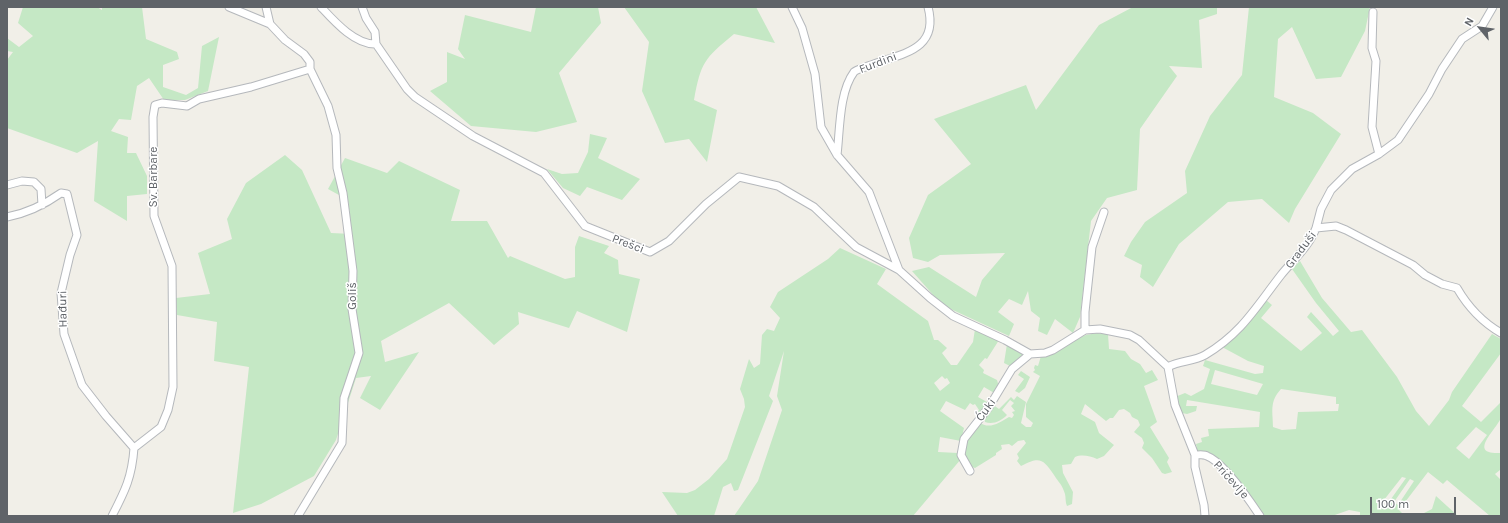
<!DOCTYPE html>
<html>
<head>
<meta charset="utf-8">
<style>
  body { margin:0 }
  #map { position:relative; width:1508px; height:523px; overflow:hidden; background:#f1efe8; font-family:Karla,sans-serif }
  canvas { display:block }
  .frame { position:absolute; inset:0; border:8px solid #5f6368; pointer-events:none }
  .north { position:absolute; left:1460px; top:8px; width:40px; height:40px; -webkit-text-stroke:3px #fff; paint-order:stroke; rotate:299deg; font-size:11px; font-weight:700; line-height:16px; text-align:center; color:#5f6368 }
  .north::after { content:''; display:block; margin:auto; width:14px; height:18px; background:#5f6368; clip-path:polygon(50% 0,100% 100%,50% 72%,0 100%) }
  .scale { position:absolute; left:1370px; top:497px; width:86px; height:18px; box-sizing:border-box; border:2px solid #5f6368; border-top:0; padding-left:5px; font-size:12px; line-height:14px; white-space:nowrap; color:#5f6368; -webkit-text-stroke:3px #fff; paint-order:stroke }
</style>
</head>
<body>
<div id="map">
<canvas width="1508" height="523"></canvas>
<div class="frame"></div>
<div class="north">N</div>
<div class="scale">100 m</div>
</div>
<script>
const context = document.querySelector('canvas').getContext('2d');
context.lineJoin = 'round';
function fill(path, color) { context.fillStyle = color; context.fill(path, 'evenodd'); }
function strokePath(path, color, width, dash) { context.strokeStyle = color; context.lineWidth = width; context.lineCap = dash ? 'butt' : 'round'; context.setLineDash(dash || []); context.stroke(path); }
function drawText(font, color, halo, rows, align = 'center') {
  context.font = font + ' Karla,sans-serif'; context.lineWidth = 3; context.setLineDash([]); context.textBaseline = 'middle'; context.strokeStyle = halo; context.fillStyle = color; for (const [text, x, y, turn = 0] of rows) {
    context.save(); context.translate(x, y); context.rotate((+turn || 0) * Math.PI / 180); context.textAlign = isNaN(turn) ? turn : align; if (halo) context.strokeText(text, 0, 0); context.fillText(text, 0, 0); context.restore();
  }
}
fill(new Path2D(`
  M23 7H97L102 10V7H142L146 39 177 52 179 59 163 65V87L186 95 198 88 202 46 219 37 208 91 185 100H164L149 78 137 86 131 120 119 119 111 131 128 137 127 153H136L147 176V194L127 196V221L94 201 98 141 77 153 7 128V60L13 52 7 51V38L19 47 33 36 18 23Z
  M536 7H598L601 23 559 73 577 122 536 132 471 126 430 91 447 82V52L465 59 458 49 465 15 531 32Z
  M624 7H756L775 43 734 34C704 59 701 62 694 100L717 110 707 162 689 139 665 143 642 91 649 42Z
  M1133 7H1217V14L1199 20 1202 68 1169 66 1177 76 1140 129 1137 190 1107 198 1091 221 1080 317 1073 333 1055 319 1047 335 1038 331 1040 318 1031 311 1028 291 1022 305 1009 299 998 312 1014 324 1009 336 942 305 912 271 929 267 976 297 982 280 1005 253 940 255 928 262 913 258 909 238 928 195 971 164 934 119 1026 85 1036 110 1099 25Z
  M1249 7H1370L1365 31 1341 77 1316 79 1292 27 1278 39 1274 97 1313 113 1341 134 1295 209 1289 223 1262 199 1228 202 1179 244 1153 287 1140 277 1142 265 1124 256 1131 242 1145 222 1187 193 1185 171 1210 116 1242 75Z
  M590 134 607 138 598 158 640 179 622 200 587 187 580 196 563 188 547 169 562 174 578 173 588 152Z
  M285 155 302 170 331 233 352 234 348 200 328 189 345 158 387 173 399 161 460 190 451 221H487L508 258 510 256 565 279 575 277V247L579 236 609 246 604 253 618 260 619 274 640 279 627 332 577 311 569 328 518 312 519 324 494 345 449 303 381 341 385 362 419 352 380 410 360 398 371 376 356 378 336 440 314 476 261 504 233 513 249 367 214 361 217 322 177 315 176 298 210 294 198 253 232 239 227 219 246 183Z
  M840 248 886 269 877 284 928 321 934 340H938L947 348 942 353 951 365H957L973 342 975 329 999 340 987 359 985 358 979 365 984 370 983 373 997 380 999 387 996 394 984 387 978 397 987 402 991 396 993 397 978 416H975L979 410 975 404 973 405 970 403 965 410 946 401 940 411 964 428 961 441 940 437 938 452 958 453 961 459 913 516H734L758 481 782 410 777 396 784 351 769 396 773 401 738 490 734 491 731 483 723 487 714 516H678L662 492 687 493 695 490 709 479 727 459 745 407 744 399 740 389 749 359 754 368 760 364 762 335 767 329 774 331 780 318 770 307 778 292 828 259ZM942 376 945 379 947 378 950 383 940 391 934 383Z
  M1300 261 1322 298 1351 332 1362 330 1397 377 1416 411 1429 426 1449 400 1452 392 1492 334 1501 339V353L1462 406 1481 422 1501 402C1501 407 1502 414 1501 418 1495 431 1467 455 1501 453V471L1500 470 1495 474 1500 479H1501V516H1490L1447 480 1443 484 1428 472 1399 510 1405 516H1360V512L1349 510 1332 516H1262L1216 460 1198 454 1196 444 1202 442 1201 438 1209 436 1208 429 1259 427 1260 412 1187 400 1186 406H1197L1196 411 1187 414 1182 413 1175 397 1185 393 1191 396 1204 389 1210 369 1203 366 1205 360 1255 374 1263 373 1264 366 1248 361 1222 347 1266 300 1272 305 1261 318 1301 351 1322 333 1307 317 1311 312 1333 336 1339 331 1316 303 1292 269ZM1215 370 1263 384 1257 395 1211 384ZM1281 389 1336 397V404H1339L1338 411 1298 412 1296 429 1282 430 1273 427C1273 412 1269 402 1281 389ZM1476 427 1487 435 1469 459 1456 448ZM1402 477 1406 478 1386 506 1380 505ZM1410 479 1414 481 1398 505 1394 502Z
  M1097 333 1108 334 1109 349 1125 351 1131 359 1140 364 1146 373 1152 370 1158 380 1144 386 1157 422 1150 427 1169 458 1167 462 1172 472 1165 474 1162 473 1152 458 1142 448 1144 443 1142 438 1134 432 1140 425 1138 420 1132 417 1130 413 1124 409 1119 410 1113 418H1110L1106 421 1085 404 1081 414 1095 422 1099 433 1114 445 1104 456 1097 459C1090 456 1082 454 1075 457L1071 464 1062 465 1063 473 1073 492 1072 504 1067 506C1065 502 1066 498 1065 494 1062 484 1059 483 1054 475 1043 459 1040 456 1021 466L1017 461 1019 458 1017 454 1026 443 1024 440 1018 441 1012 446 1009 444 1001 445 1002 449 996 453V455L975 468 967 465 962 446 979 422C989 430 999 423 1009 417L1012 418 1014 415 1012 412 1015 411 1011 406 1014 403 1010 400 1002 410 1007 415C1001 421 993 425 985 422L984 418 992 404 999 409 1011 397 1014 400 1017 396 1026 402 1021 423 1026 427H1031L1033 423 1026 417V404L1040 376 1033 372 1035 370 1034 368 1035 365 1038 366 1041 356 1086 335Z
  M1007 344 1026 354 1012 367 1004 363Z
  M1021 371 1030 377 1025 388 1019 393 1015 391 1024 379 1018 375Z
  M1436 496 1458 516H1418L1432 509Z`), '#c5e8c5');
const minor = new Path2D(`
  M229 7 270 24
  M321 7C334 21 355 45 376 44
  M362 7 366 18 375 32 376 44 407 89 415 97 473 136 544 173 585 226 650 252 669 241 706 204 739 177 778 186 814 207 856 247 899 270 930 298 953 316 1005 340 1030 354 1045 353 1053 350 1085 330 1100 329 1130 335 1139 340 1168 367 1175 405 1195 455V467L1204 505 1205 516
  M792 7 802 28 815 74 821 127 837 155 869 192 899 270
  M1373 12 1372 48 1376 61 1372 127 1379 154
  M837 155C840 130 839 92 854 72 857 69 864 68 868 66 898 54 940 52 928 7
  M7 185 22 181 34 182 41 189 42 205
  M7 217C28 213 44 205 61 193L67 194 77 235 70 255 61 293 64 334 82 385 106 416 134 448
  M1316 228 1321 209 1331 190 1352 169 1379 154 1398 140 1429 94 1442 69 1462 39 1482 26 1493 7
  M1085 330V312L1092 247 1104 212
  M1168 367C1180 360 1193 362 1205 355 1242 333 1256 307 1281 275 1293 260 1309 247 1316 228L1336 226 1346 230 1413 265 1425 275 1442 284 1457 288C1468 307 1482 322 1501 333
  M1195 455C1199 455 1204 454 1207 456 1224 462 1250 501 1260 516
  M970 471 961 455 964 439 989 407 1012 369 1030 354
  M112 516C125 491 132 477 134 448L161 427 168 410 173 387 172 266 154 216 153 117 155 105 162 103 187 106 199 99 251 87 310 69V62L304 54 285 40 270 24 266 7
  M298 516 342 443 344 398 359 353 352 309 353 271 343 193 337 168 336 135 328 106 310 69`);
strokePath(minor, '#b5b8bc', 9);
strokePath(minor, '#fff', 7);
drawText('12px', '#5f6368', '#fff', [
  ["Furdini",878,63,-21],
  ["Sv. Barbare",154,177,-90],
  ["Prešci",628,244,21],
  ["Graduši",1301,250,-53],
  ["Goliš",353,296,-90],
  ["Hađuri",63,309,-91],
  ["Ćuki",986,410,-54],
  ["Pričevlje",1231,480,48]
]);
</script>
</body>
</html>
